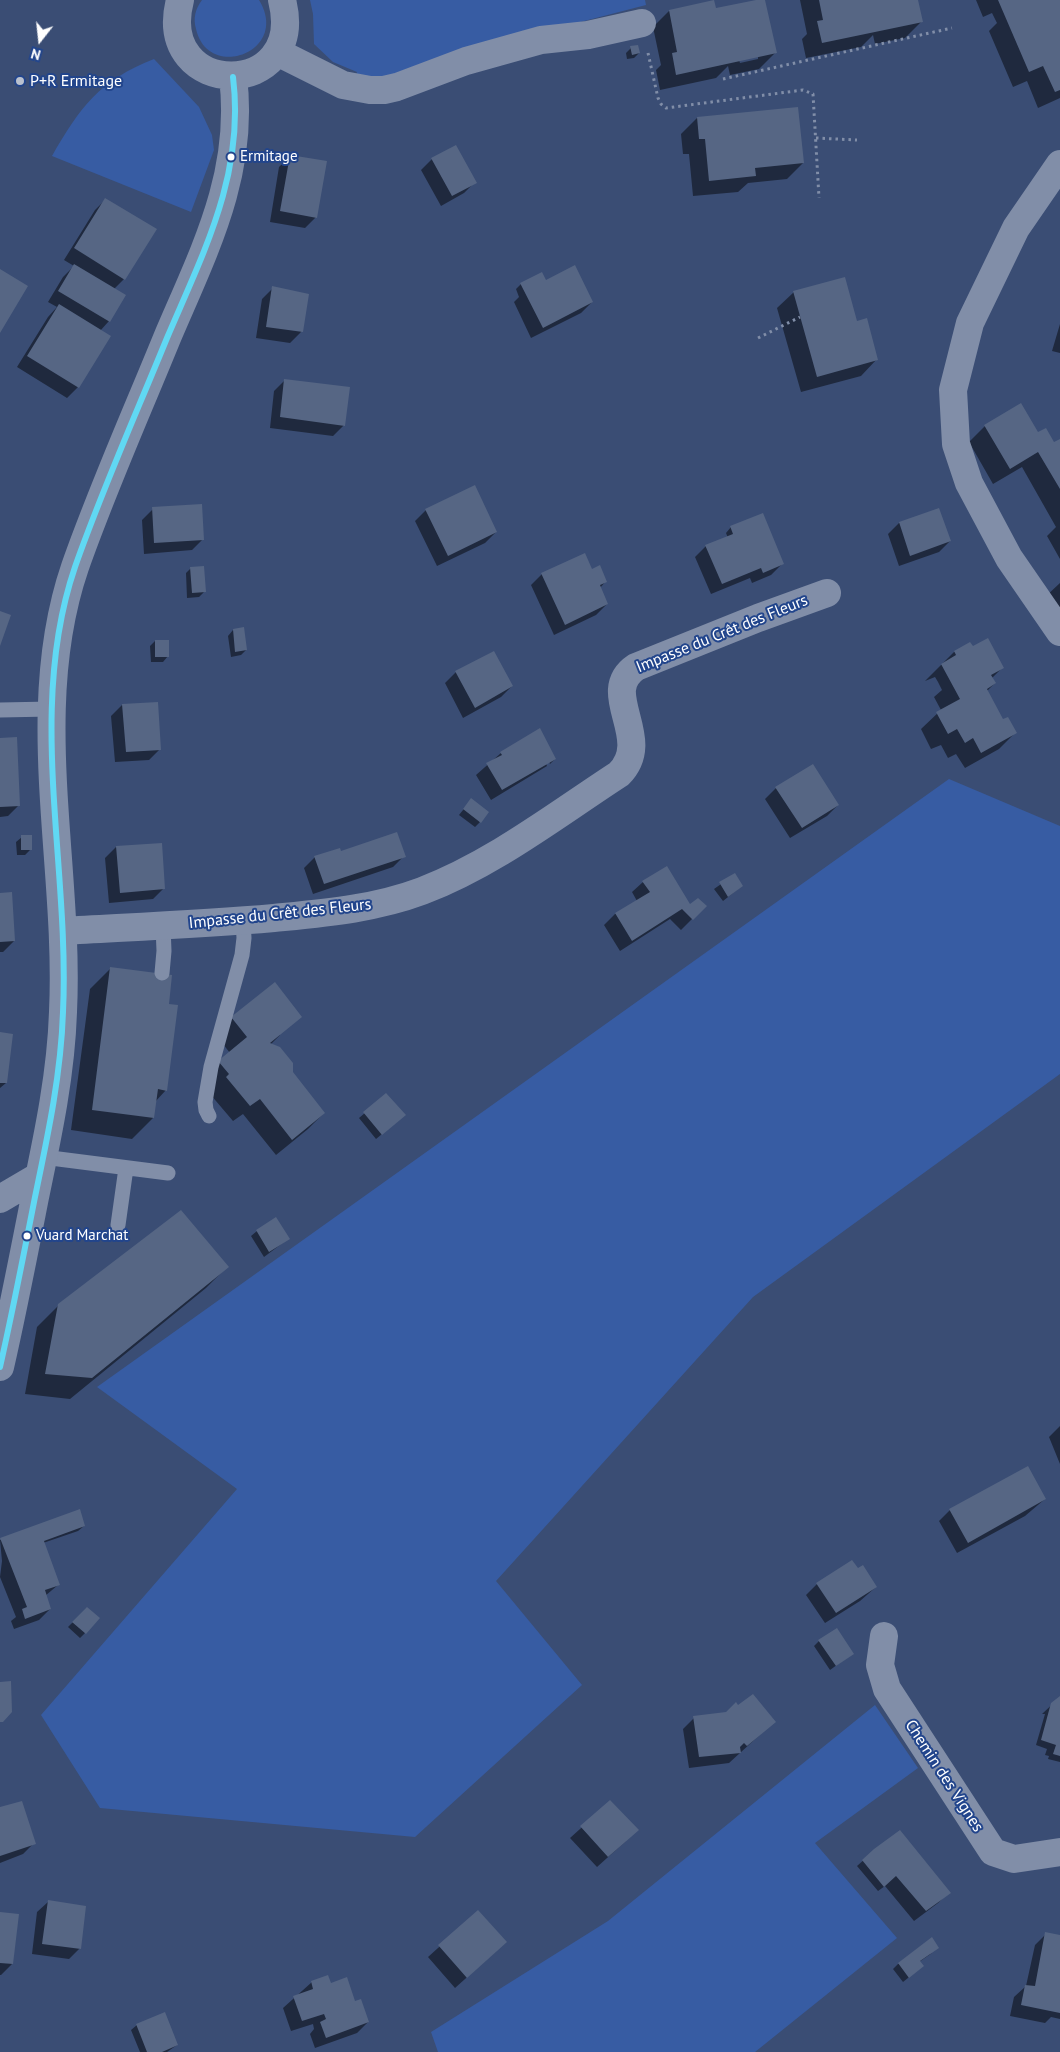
<!DOCTYPE html>
<html>
<head>
<meta charset="utf-8">
<style>
  body { margin:0 }
  #map { position:relative; width:1060px; height:2052px; overflow:hidden; background:#3a4d74; font-family:"PT Sans",sans-serif }
  canvas { display:block }
  .north { position:absolute; left:15px; top:15px; width:50px; height:50px; -webkit-text-stroke:4px #22458c; paint-order:stroke; rotate:196deg; font-size:14px; font-weight:700; line-height:20px; text-align:center; color:#fff }
  .north::after { content:''; display:block; margin:auto; width:18px; height:22px; background:#fff; clip-path:polygon(50% 0,100% 100%,50% 72%,0 100%) }
</style>
</head>
<body>
<div id="map">
<canvas width="1060" height="2052"></canvas>
<div class="north">N</div>
</div>
<script>
const context = document.querySelector('canvas').getContext('2d');
context.lineJoin = 'round';
function fill(path, color) { context.fillStyle = color; context.fill(path, 'evenodd'); }
function strokePath(path, color, width, dash) { context.strokeStyle = color; context.lineWidth = width; context.lineCap = dash ? 'butt' : 'round'; context.setLineDash(dash || []); context.stroke(path); }
function drawText(font, color, halo, rows, align = 'center') {
  context.font = font + ' "PT Sans",sans-serif'; context.lineWidth = 4; context.setLineDash([]); context.textBaseline = 'middle'; context.strokeStyle = halo; context.fillStyle = color; for (const [text, x, y, turn = 0] of rows) {
    context.save(); context.translate(x, y); context.rotate((+turn || 0) * Math.PI / 180); context.textAlign = isNaN(turn) ? turn : align; if (halo) context.strokeText(text, 0, 0); context.fillText(text, 0, 0); context.restore();
  }
}
fill(new Path2D(`
  M202 0H259C291 52 208 82 196 29 193 19 195 9 202 0Z
  M310 0H645L646 5 457 54 408 75 355 80 357 72 333 62 314 44 313 14Z
  M154 59 199 107 212 135 214 150 191 212 52 156C80 107 100 80 154 59Z
  M949 779 1060 826V1074L753 1297 496 1581 582 1685 415 1837 100 1808 41 1715 237 1489 97 1387Z
  M875 1705 918 1768 815 1843 897 1938 755 2052H438L431 2032 608 1921Z`), '#375ca3');
fill(new Path2D(`
  M764 0 775 53 759 69 730 75 728 66 716 78 660 90 656 70 661 65 653 27 669 11 715 10ZM758 56V59L740 63 739 60Z
  M800 0H917L921 22 905 38 875 44 873 35 861 47 806 58 802 39 807 34Z
  M976 0H1060V98L1038 108 1027 81 1013 87 989 31 997 23 992 13 983 17Z
  M631 48 639 53 634 58 627 59 626 53Z
  M697 118 803 163 787 179 748 183 738 192 693 196 689 154H683L681 134Z
  M455 147 475 182 464 193 441 206 421 170 432 159Z
  M290 156 316 217 305 228 270 222 279 167Z
  M106 199 124 279 114 289 109 321 100 331 78 387 67 398 17 367 48 317 57 307 48 302 63 277 74 266 64 260 95 210Z
  M521 284 592 302 581 313 531 338 514 302 519 297 516 289Z
  M273 288 308 295 301 332 290 343 256 338 262 299Z
  M794 292 856 323 877 359 861 376 801 392 777 308Z
  M1060 324V353L1052 351Z
  M285 380 344 425 333 436 270 428 274 391Z
  M985 426 1037 434 1054 444 1060 441V559L1047 536 1056 527 1022 467 993 484 969 442Z
  M153 509 203 539 192 550 144 554 142 520Z
  M426 510 496 532 485 543 437 566 415 521Z
  M938 510 950 541 939 552 899 566 888 534 899 523Z
  M731 527 782 564 771 575 752 583 750 578 711 594 695 557 706 546 728 538 726 533Z
  M191 568 204 592 199 597 187 598 186 573Z
  M592 571 606 581 600 588 607 604 596 615 554 635 531 585 542 574Z
  M1060 583V621L1045 597Z
  M233 630 246 650 241 655 231 657 228 636Z
  M155 641 168 656 163 662H151L150 646Z
  M969 644 1002 668 992 678 995 683 987 691 1003 721 1015 733 999 749 965 768 956 754 948 758 941 745 931 749 921 729 941 710 934 697 942 690 938 682 935 677 925 681 954 652Z
  M493 652 512 686 501 697 463 718 445 683 456 672Z
  M122 705 160 749 149 760 115 762 111 716Z
  M539 730 549 748 545 752 550 750 555 759 550 764 546 755 541 750 547 766 491 800 476 775 501 753Z
  M0 739 19 805 8 816 0 817Z
  M776 788 838 805 827 816 790 838 765 799Z
  M471 800 480 822 475 827 459 815Z
  M22 837 30 850 25 855H17L16 842Z
  M116 847 164 888 153 899 109 903 105 858Z
  M340 852 404 856 393 867 313 894 304 868 315 857Z
  M734 875 742 886 723 901 714 889Z
  M643 882 690 906H705L681 930 670 919 620 951 604 925 615 914 637 901 632 892Z
  M0 894 14 941 3 952H0Z
  M111 968 167 1005 166 1090 155 1102 153 1118 132 1139 71 1130 90 989Z
  M231 1018 280 1035 270 1045 324 1113 308 1129 276 1155 243 1114 233 1121 210 1094 203 1078 230 1053 215 1034Z
  M0 1034 6 1083 0 1088Z
  M386 1095 399 1120 376 1139 359 1118Z
  M257 1231 288 1239 264 1257 251 1236Z
  M227 1267 206 1288 70 1399 25 1394 37 1327 59 1305Z
  M1060 1426V1464L1049 1437Z
  M1027 1468 1045 1499 1025 1516 957 1553 939 1521 950 1510Z
  M84 1526 78 1531 43 1543 58 1585 45 1596 50 1609 39 1620 14 1629 11 1621 16 1617 0 1577 2 1561 0 1540Z
  M858 1570 876 1587 860 1601 825 1623 806 1595 817 1584Z
  M87 1608 85 1633 80 1638 68 1627Z
  M819 1641 852 1654 830 1670 814 1646Z
  M1060 1697V1762L1048 1759 1049 1756 1045 1755 1047 1749 1036 1745 1045 1714H1042Z
  M738 1707 774 1722 729 1763 689 1768 683 1729 694 1718 726 1713Z
  M610 1802 626 1841 597 1867 570 1838Z
  M0 1809 34 1843 23 1854 0 1863Z
  M875 1850 949 1892 938 1903 914 1921 885 1886 878 1891 857 1866Z
  M48 1902 80 1948 69 1959 32 1954 37 1912Z
  M478 1912 494 1953 455 1988 428 1957Z
  M0 1914 12 1964 1 1975H0Z
  M1046 1934 1060 1937V2019L1051 2017 1045 2023 1010 2016 1014 1997 1026 1986 1035 1945Z
  M932 1953 919 1962 923 1966 903 1982 893 1969 898 1964Z
  M312 1982 330 1985 368 2022 357 2033 315 2048 310 2034 314 2029 313 2024 291 2031 283 2008Z
  M137 2025 177 2045 167 2052H140L131 2030Z`), '#0007');
fill(new Path2D(`
  M714 0 716 8 756 0H765L777 53 676 75 672 53 677 52 669 10Z
  M819 0H918L923 22 822 43 817 21 823 20Z
  M998 0H1060V90L1055 92 1043 66 1029 72Z
  M638 45 640 53 632 55 630 46Z
  M798 107 804 163 755 168 756 176 709 181 705 139H699L697 117Z
  M456 145 477 183 452 196 431 158Z
  M290 155 327 161 317 218 280 211Z
  M105 198 157 229 125 280 74 248Z
  M74 264 126 295 110 322 58 291Z
  M575 265 593 302 543 328 520 283 542 272 546 280Z
  M0 269 28 286 0 333Z
  M845 277 857 321 867 318 878 360 817 377 793 291Z
  M272 286 309 294 303 332 266 327Z
  M59 304 111 336 79 388 27 356Z
  M284 379 350 387 345 426 280 417Z
  M1021 403 1038 432 1046 428 1054 442 1060 439V489L1038 452 1010 469 984 425Z
  M475 485 497 532 448 556 425 509Z
  M202 504 204 540 154 543 152 507Z
  M939 508 951 541 910 556 899 522Z
  M763 513 784 564 763 573 761 568 722 584 705 545 733 534 730 526Z
  M585 553 592 569 600 565 607 582 600 585 608 604 565 625 541 573Z
  M204 566 206 592 192 593 190 567Z
  M0 611 11 615 0 646Z
  M244 627 247 650 235 652 233 629Z
  M988 638 1004 668 991 675 996 683 987 689 1003 719 1008 717 1017 733 981 753 973 738 965 743 957 729 948 734 936 712 960 699 941 664 956 655 954 651 970 642 973 646Z
  M155 640H169V657H155Z
  M494 651 513 686 475 708 455 671Z
  M158 702 161 750 126 752 122 704Z
  M540 728 556 759 502 790 486 763 502 755 500 752Z
  M17 737 20 806 0 807V738Z
  M813 764 839 805 802 828 775 787Z
  M471 798 489 812 481 823 463 809Z
  M397 832 406 857 324 884 314 856 340 848 341 851Z
  M21 835H32V850H21Z
  M162 843 165 889 120 893 116 846Z
  M667 866 690 904 698 898 707 906 693 920 682 909 632 941 615 913 650 892 642 881Z
  M735 873 743 886 728 897 719 882Z
  M12 892 15 941 0 942V893Z
  M110 967 172 975 169 1004 178 1005 167 1091 158 1089 154 1118 92 1110Z
  M275 982 302 1017 270 1043 280 1047 293 1063V1072L325 1113 292 1140 260 1099 250 1106 226 1077 229 1074 218 1061 247 1037 231 1017Z
  M0 1032 13 1034 7 1083H0Z
  M386 1093 406 1115 382 1135 363 1112Z
  M181 1210 229 1267 92 1378 45 1374 58 1304Z
  M276 1217 290 1239 269 1252 256 1230Z
  M1028 1466 1046 1499 968 1543 949 1509Z
  M80 1509 85 1526 44 1541 60 1585 45 1590 51 1609 25 1619 22 1609 27 1607 0 1538Z
  M852 1560 858 1568 863 1565 877 1587 836 1613 816 1583Z
  M87 1607 100 1618 86 1634 72 1622Z
  M837 1628 854 1654 836 1666 818 1640Z
  M11 1681 12 1712 3 1722H0V1682Z
  M753 1694 776 1722 747 1746 744 1743 740 1747 741 1753 699 1757 693 1716 726 1712 736 1702 738 1705Z
  M1060 1696V1756L1053 1754 1056 1745 1041 1740 1051 1703Z
  M610 1800 639 1830 608 1857 580 1826Z
  M22 1801 36 1844 0 1856V1807Z
  M900 1830 951 1893 926 1911 896 1876 884 1887 862 1860 874 1849Z
  M48 1900 86 1906 81 1949 42 1944Z
  M478 1910 507 1942 467 1978 438 1945Z
  M0 1912 19 1914 13 1964 0 1963Z
  M1045 1932 1060 1935V2013L1021 2005 1025 1985 1035 1986Z
  M932 1937 939 1948 920 1961 924 1966 909 1978 898 1963Z
  M328 1975 331 1983 347 1977 355 2001 361 1999 369 2022 326 2038 320 2022 326 2019 324 2014 302 2021 293 1996 313 1989 311 1981Z
  M165 2012 178 2045 162 2052H147L136 2024Z`), '#566684');
strokePath(new Path2D(`
  M648 53 658 98 661 104 666 108 803 90 813 94 819 198
  M723 79 952 28
  M816 138 857 140
  M758 338 800 317`), '#818ea8', 3, [2.5, 4]);
strokePath(new Path2D(`
  M0 710 51 709
  M162 973 164 951 163 926
  M209 1116 206 1110 205 1102 211 1067 242 955 244 938 243 921
  M43 1157 168 1173
  M118 1225 126 1168`), '#818ea8', 15);
strokePath(new Path2D(`
  M180 0C154 100 308 101 282 0
  M277 52 343 85 370 90H384L397 87 466 61 541 40 588 35 642 23
  M1060 164 1016 228 970 323 953 390 956 444 969 483 1009 558 1060 632
  M63 931C133 927 204 924 274 918 324 913 374 909 422 891 493 864 556 815 619 774 655 738 597 693 636 667L758 618 827 593
  M0 1199 39 1176
  M0 1367C13 1310 24 1253 35 1197 48 1135 61 1074 63 1012 70 865 26 710 75 567 102 490 136 414 167 338 204 251 245 174 233 77
  M884 1636 880 1665 887 1689 993 1852 1014 1859 1060 1852`), '#818ea8', 28);
strokePath(new Path2D(`
  M0 1367C13 1310 24 1253 35 1197 48 1135 61 1074 63 1012 70 865 26 710 75 567 102 490 136 414 167 338 204 251 245 174 233 77`), '#60d8f3', 6);
for (const [x, y, r, color] of [
  [20,81,5,"#bac1ce"],
  [231,157,4.5,"#fff"],
  [27,1236,4.5,"#fff"]
]) { const dot = new Path2D(); dot.arc(x, y, r, 0, 2 * Math.PI); context.fillStyle = color; context.fill(dot); strokePath(dot, '#22458c', 2); }
drawText('15px', '#fff', '#22458c', [
  ["Ermitage",240,157],
  ["Vuard Marchat",36,1236]
], 'left');
drawText('16px', '#fff', '#22458c', [
  ["P+R Ermitage",30,81]
], 'left');
drawText('16px', '#fff', '#22458c', [
  ["Impasse du Crêt des Fleurs",722,634,-22],
  ["Impasse du Crêt des Fleurs",280,914,-6],
  ["Chemin des Vignes",944,1776,57]
]);
</script>
</body>
</html>
